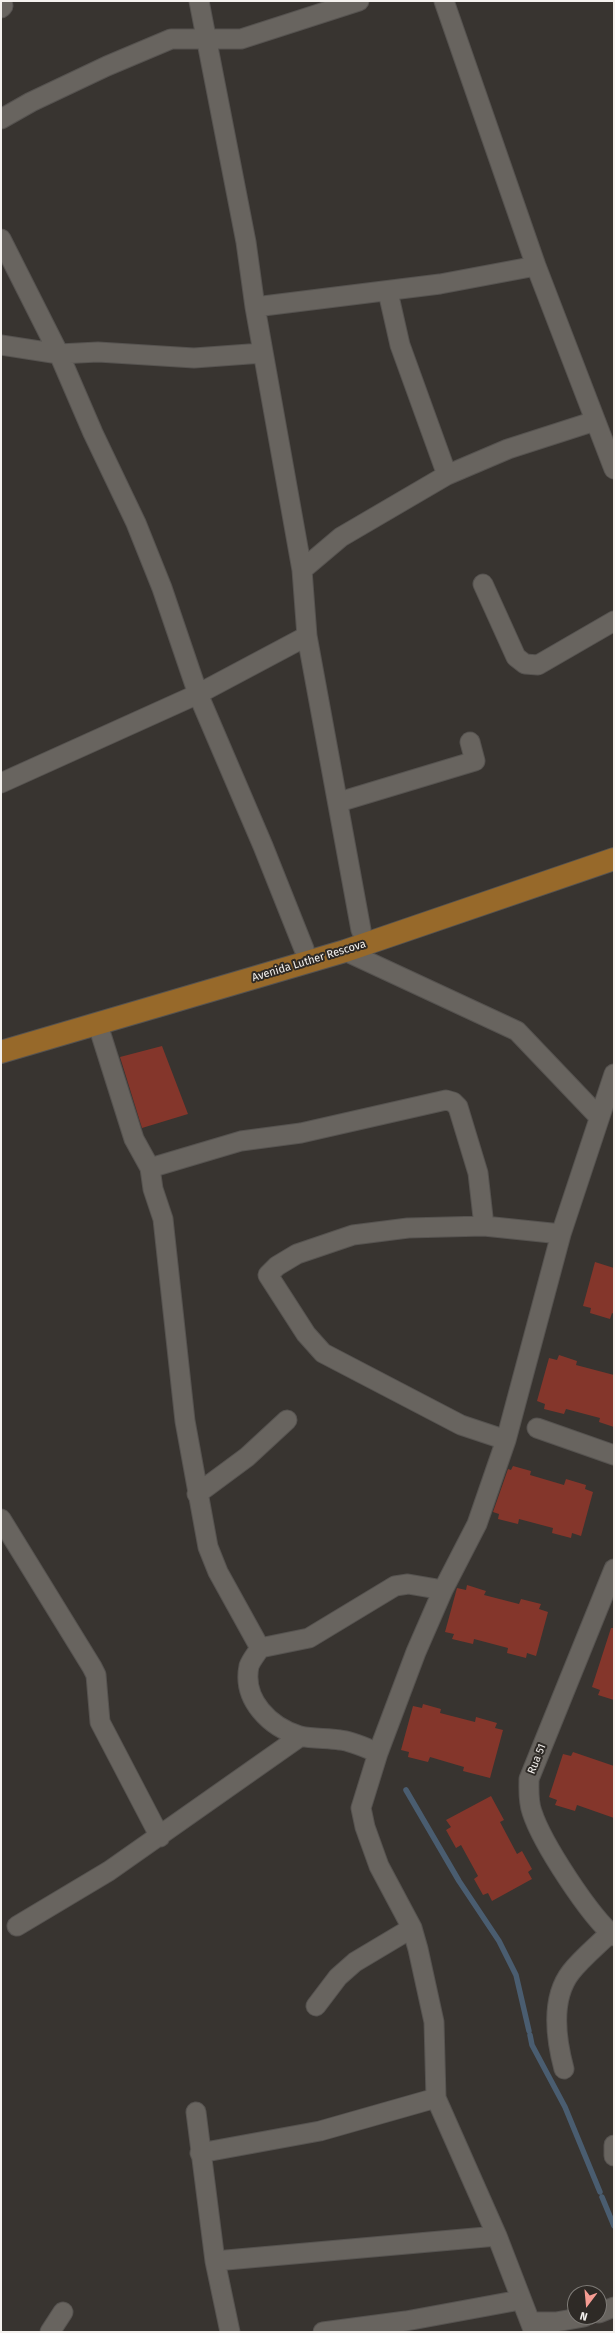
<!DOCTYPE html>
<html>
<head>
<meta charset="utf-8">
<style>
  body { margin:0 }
  #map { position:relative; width:615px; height:2333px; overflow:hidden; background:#383430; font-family:"Fira Sans",sans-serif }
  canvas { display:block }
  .frame { position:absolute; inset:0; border:2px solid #f4f1ee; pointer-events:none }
  .north { position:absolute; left:567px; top:2285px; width:40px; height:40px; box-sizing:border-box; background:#2e2a26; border:1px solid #7d7a76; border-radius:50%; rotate:196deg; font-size:11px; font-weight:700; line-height:16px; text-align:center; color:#f4f1ee }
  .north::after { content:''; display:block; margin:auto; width:14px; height:18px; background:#f59c93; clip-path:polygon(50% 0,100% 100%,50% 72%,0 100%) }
</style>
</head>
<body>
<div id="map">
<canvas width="615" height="2333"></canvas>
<div class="frame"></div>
<div class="north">N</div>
</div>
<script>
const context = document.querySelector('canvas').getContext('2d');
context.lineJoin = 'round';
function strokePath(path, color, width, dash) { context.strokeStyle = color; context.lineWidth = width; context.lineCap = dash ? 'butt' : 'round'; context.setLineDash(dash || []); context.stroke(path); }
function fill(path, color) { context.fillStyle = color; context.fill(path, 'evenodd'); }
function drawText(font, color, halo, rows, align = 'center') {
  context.font = font + ' "Fira Sans",sans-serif'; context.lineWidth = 4; context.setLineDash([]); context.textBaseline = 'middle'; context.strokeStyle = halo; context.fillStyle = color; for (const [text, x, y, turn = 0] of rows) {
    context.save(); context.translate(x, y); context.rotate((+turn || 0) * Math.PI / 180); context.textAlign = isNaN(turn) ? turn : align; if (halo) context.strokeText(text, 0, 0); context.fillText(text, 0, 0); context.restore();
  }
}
strokePath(new Path2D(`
  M406 1790 459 1881 499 1941 516 1975 529 2031
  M530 2035 532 2045 565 2107 600 2192
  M602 2197 614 2226`), '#4a5d70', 5.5);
fill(new Path2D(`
  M162 1046 188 1114 142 1128 120 1057Z
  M595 1262 614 1268V1314L612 1313 610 1319 590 1313 591 1308 583 1306Z
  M559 1355 577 1361 576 1365 614 1375V1427L599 1422 600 1418 566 1409 564 1414 544 1409 545 1404 537 1401 549 1358 557 1360Z
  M513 1466 531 1471 530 1475 564 1485 566 1479 586 1485 585 1489 593 1492 581 1536 572 1533 571 1538 552 1533 553 1528 519 1519 518 1524 498 1519 499 1514 493 1512 508 1469 511 1470Z
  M467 1585 486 1591 484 1595 519 1604 521 1599 541 1604 539 1609 548 1612 536 1656 527 1653 526 1658 507 1653 508 1648 474 1639 473 1644 452 1639 454 1634 445 1632 457 1588 466 1590Z
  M611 1628H614V1700L598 1695 600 1690 592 1687Z
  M423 1704 441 1709 440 1713 475 1722 476 1717 497 1723 495 1728 503 1730 490 1778 463 1771 464 1767 430 1757 428 1762 408 1757 409 1752 401 1750 413 1706 422 1708Z
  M573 1752 614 1766V1818L577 1805 575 1811 555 1805 557 1800 549 1797 563 1754 571 1756Z
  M491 1796 504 1820 500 1822 517 1854 522 1851 532 1869 528 1872 532 1879 492 1901 488 1893 483 1895 474 1879 478 1876 461 1845 456 1848 446 1830 451 1827 446 1820Z`), '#84362b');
const minor = new Path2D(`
  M199 1 246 242 255 307 302 570 307 636 361 930
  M444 1 536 266 614 469
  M1 8 3 6
  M1 119 31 102 107 66 171 39H241L359 1
  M1 239 59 354 93 433 136 523 162 588 198 694 263 846 304 949
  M388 292 400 345 447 475
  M255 307 440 284 536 266
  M1 345 59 354 98 352 194 358 263 353
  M302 570 341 537 447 475 508 449 595 421
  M483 584 516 657 525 664 538 665 614 621
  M1 783 198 694 307 636
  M339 802 475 761 470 742
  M345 951 517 1031 599 1117
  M98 1025 134 1139 150 1168 153 1189 163 1219 185 1421 208 1547 218 1572 260 1648C257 1653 251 1660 249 1666 242 1700 270 1727 300 1736 313 1739 327 1738 340 1740 352 1741 366 1748 378 1753
  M150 1168 241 1141 301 1133 446 1100 453 1102 458 1107 478 1173 484 1226
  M537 1428 614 1455
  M506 1440 461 1425 323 1353 306 1334 268 1275 277 1266 297 1254 353 1235 408 1228 484 1226 561 1234
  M197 1494 247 1457 287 1420
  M1 1519 92 1667 96 1675 100 1722 160 1837
  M614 1569 529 1779C529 1790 528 1801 532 1812 542 1843 589 1915 614 1936
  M260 1648 309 1638 395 1586 408 1584 443 1590
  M17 1926 109 1871 301 1736
  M316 2006 338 1977 355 1962 412 1928
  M564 2069C556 2039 550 1999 571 1972 582 1958 597 1946 610 1933
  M196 2112 215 2261 230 2332
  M614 2145V2156
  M200 2153 320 2131 436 2098
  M215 2261 497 2236
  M599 2313 614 2307
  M532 2322H556L584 2317
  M50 2332 63 2312
  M323 2332 406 2321 520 2300
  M534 2332 497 2236 436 2098 434 2022 418 1949 412 1928 379 1866 365 1827 361 1808 378 1753 416 1652 443 1590 477 1524 506 1440 561 1234 614 1074`);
const major = new Path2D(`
  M1 1052 345 951 614 859`);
strokePath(minor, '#565350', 21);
strokePath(major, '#565350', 24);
strokePath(minor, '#68645f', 19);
strokePath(major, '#97692a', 22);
drawText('11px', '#f4f1ee', '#2e2a26', [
  ["Avenida Luther Rescova",309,961,-17],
  ["Rua 51",537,1759,-68]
]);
</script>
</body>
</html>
